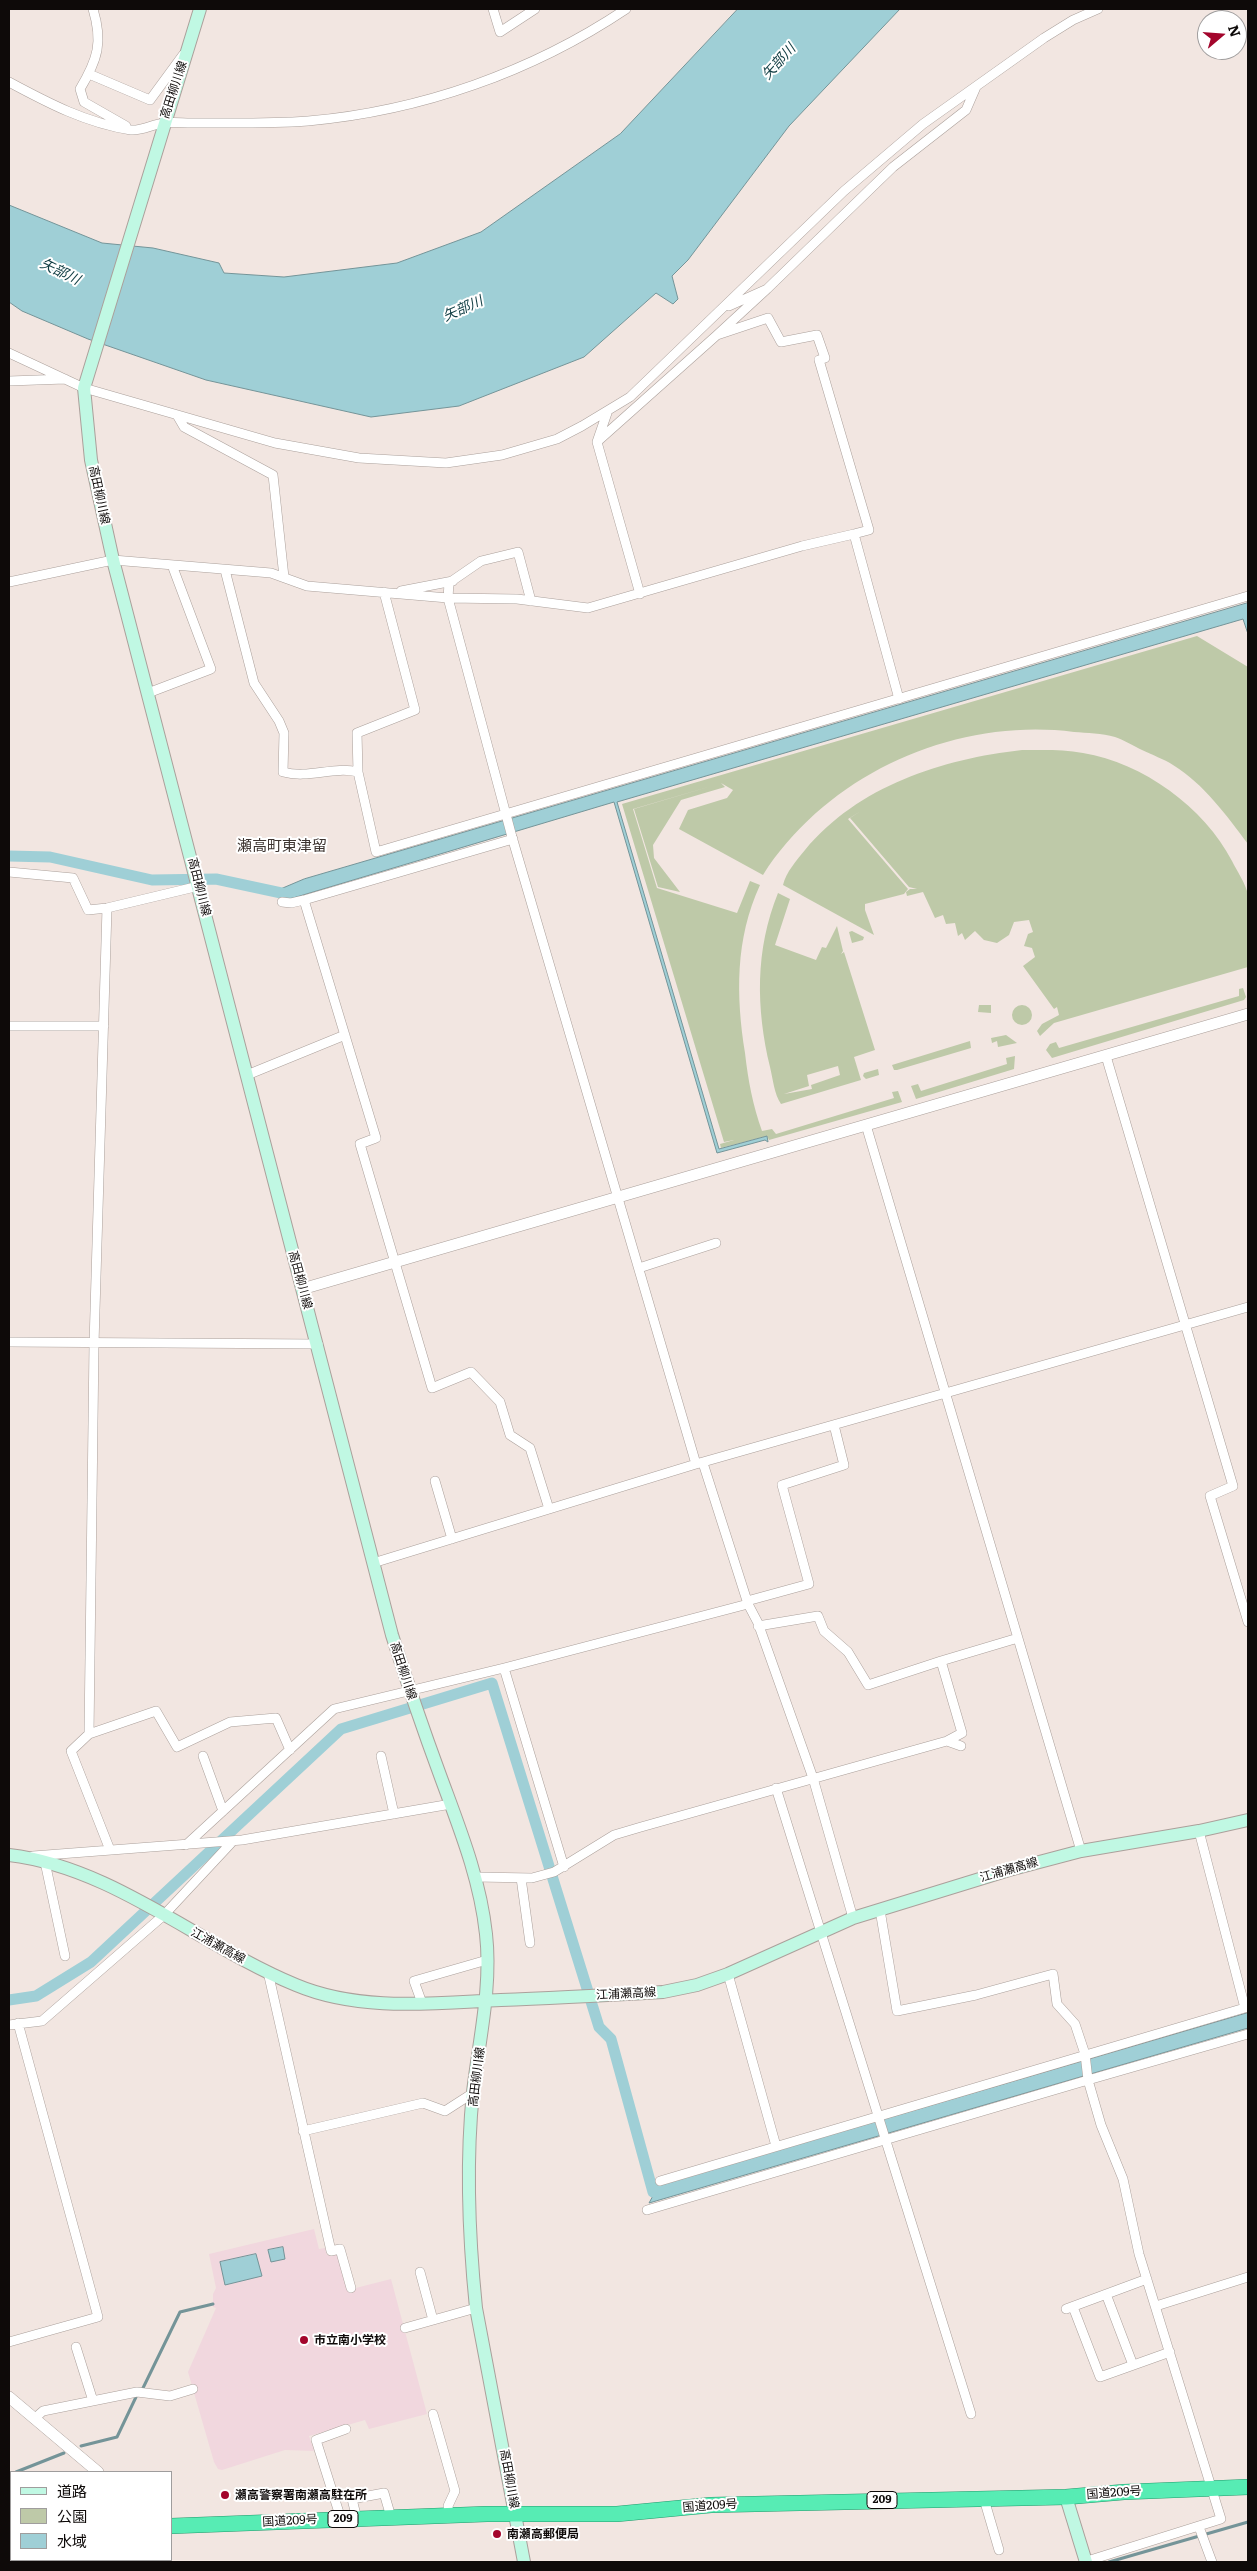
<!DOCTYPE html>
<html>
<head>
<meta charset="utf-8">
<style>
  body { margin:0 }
  #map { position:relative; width:1257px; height:2571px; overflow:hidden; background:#f2e6e1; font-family:Literata,"Noto Sans JP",serif }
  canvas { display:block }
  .frame { position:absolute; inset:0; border:10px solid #0e0a09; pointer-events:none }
  .legend { position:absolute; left:10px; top:2471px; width:162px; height:90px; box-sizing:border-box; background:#fff; border:1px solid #9f9d9d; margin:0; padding:6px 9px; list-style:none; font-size:15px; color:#0e0a09 }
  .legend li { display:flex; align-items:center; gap:10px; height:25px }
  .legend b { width:25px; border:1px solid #9f9d9d }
  .north { position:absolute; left:1197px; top:10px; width:50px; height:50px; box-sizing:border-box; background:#fff; border:1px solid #9f9d9d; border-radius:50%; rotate:72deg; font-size:14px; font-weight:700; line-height:20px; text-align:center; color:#0e0a09 }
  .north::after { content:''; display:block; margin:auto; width:18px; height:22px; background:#a3052c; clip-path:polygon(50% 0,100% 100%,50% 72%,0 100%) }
</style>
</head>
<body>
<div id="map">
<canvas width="1257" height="2571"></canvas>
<div class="frame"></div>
<ul class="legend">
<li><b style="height:6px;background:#c0f8e3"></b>道路</li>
<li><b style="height:14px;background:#bec9a8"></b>公園</li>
<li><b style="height:14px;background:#9fcfd6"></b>水域</li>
</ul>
<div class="north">N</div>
</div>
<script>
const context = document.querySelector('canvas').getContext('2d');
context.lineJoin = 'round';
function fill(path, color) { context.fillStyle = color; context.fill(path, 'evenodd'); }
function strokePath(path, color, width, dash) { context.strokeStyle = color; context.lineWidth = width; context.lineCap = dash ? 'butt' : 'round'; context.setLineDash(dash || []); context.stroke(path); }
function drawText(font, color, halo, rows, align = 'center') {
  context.font = font + ' Literata,"Noto Sans JP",serif'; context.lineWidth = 4; context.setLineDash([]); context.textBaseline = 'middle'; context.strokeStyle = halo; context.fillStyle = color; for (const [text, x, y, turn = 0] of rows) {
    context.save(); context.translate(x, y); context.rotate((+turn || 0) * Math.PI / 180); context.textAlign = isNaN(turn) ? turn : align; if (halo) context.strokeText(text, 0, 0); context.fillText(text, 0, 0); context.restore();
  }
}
fill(new Path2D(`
  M314 2229 319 2249 325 2248 327 2255 338 2252 348 2290 391 2279 427 2414 369 2429 365 2420 309 2436 314 2451 285 2450 222 2470 218 2469 214 2462 188 2372 216 2308 213 2307V2294L216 2288 209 2254Z`), '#f1d7de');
fill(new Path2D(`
  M1197 636 1248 667V844C1227 816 1204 784 1173 765 1164 759 1152 755 1142 750 1134 746 1124 740 1115 737 1102 733 1087 733 1074 732 954 717 828 774 763 875L679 829 688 810 727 798 733 790 721 783 725 787 681 800 653 845 654 858 680 892 658 887 634 809 715 785 633 809 657 888 737 913 750 881 760 885C735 939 736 996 745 1053 748 1080 753 1106 762 1131L772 1129 776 1134 894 1098 892 1092 898 1091 902 1102 769 1140 767 1136 721 1148 720 1144 734 1140 724 1142 622 804Z
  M1022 750C1042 750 1063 749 1083 753 1143 763 1204 807 1232 861 1237 871 1246 884 1248 895 1252 918 1248 944 1248 967L1054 1023 1040 1036 1037 1031 1042 1024 1059 1015 1057 1007 1054 1009 1023 966 1035 957 1032 948 1024 946 1028 934 1033 932 1029 920 1014 922 1009 935 997 943 984 940 975 931 965 940 962 933 958 936 955 923 946 924 943 915 935 918 923 892 907 896 906 892 910 889H917L909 887 850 818 861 811 848 819 908 889 904 894 865 904V910L874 935 783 885C786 872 797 860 805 850 858 786 942 759 1022 750Z
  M778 893 790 899 775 945 816 960 822 947 826 948 837 926 843 951 841 954 844 952 875 1050 854 1057 861 1080 781 1104C774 1094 773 1079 770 1067 756 1008 755 950 778 893ZM838 1066 840 1075 811 1085 812 1089 784 1094 809 1086 807 1075Z
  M852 931 864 937 863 940 852 943 849 932Z
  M1243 988 1246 997 1244 1000 1052 1058 1046 1050 1050 1044 1056 1042 1059 1048 1239 996V989Z
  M1012 1015a10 10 0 1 1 20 0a10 10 0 1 1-20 0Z
  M979 1005H991V1013L978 1012Z
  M1006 1035 1017 1043 998 1047 997 1041 992 1043 991 1038Z
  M970 1041 971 1048 897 1070H894L892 1065Z
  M1015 1056 1014 1069 916 1099 911 1086 918 1084 921 1091 1007 1064 1006 1058Z
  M878 1069 879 1075 866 1079 863 1076 864 1073Z`), '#bec9a8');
const water = new Path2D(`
  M738 9H900L789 126 688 260 672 276 678 299 673 304 656 293 584 357 459 406 371 417 206 380 88 339 22 311 9 302V205L102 243 153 248 219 263 224 273 284 277 397 263 481 232 620 134Z
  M1248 603V634L1243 619 617 802 719 1149 767 1136 768 1142 765 1140 717 1153 614 802 293 898 276 896 278 890 304 879Z
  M1248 2013V2028L649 2203 659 2185Z
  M283 2247 285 2259 271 2262 268 2250Z
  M256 2254 262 2276 225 2285 220 2262Z`);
fill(water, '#9fcfd6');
strokePath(water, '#749498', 1);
strokePath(new Path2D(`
  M143 2388 180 2312 213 2304
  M81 2446 117 2437 136 2397
  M16 2472 64 2453
  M9 2475 11 2474
  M1109 2562 1248 2522`), '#749498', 3);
strokePath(new Path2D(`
  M9 856 50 857 152 880 216 879 286 894 291 892
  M9 2000 36 1996 91 1962 341 1729 492 1683 599 2027 611 2039 653 2192 670 2187`), '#9fcfd6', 11);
const minor = new Path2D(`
  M93 9C103 42 98 59 80 89L84 102 126 126
  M493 9 500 32 535 9
  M89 74 150 100 183 55
  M9 82C48 103 86 123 131 130 142 131 153 124 164 123 173 122 182 123 191 123 230 123 269 124 308 121 421 111 532 72 626 9
  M767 289 717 335 768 318 781 342 817 335 825 358 819 360 869 530 850 535
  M729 306 767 289 893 167 966 110 976 87
  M9 353 84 388 275 443 359 458 446 463 502 455 557 439 582 426 630 397 844 191 923 124 1044 38 1073 20 1098 9
  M9 381 65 379
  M607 413 597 442 640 594
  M177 415 184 427 273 475 284 577
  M598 441 717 335
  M225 570 254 683 279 721 284 733 283 772C309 779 333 766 358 772L376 852 1248 596
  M9 582 113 560 271 573 307 586 448 598 517 599 588 608 802 546 854 534 899 699
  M401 591 453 581
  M531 601 518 552 481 561 449 583 448 598 512 837 696 1464
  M148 693 211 669 172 565
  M358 772 357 733 415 710 384 592
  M9 872 73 878 88 910 107 908 199 886
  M304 900 376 1138 360 1144 432 1388 471 1372 500 1402 510 1435 530 1448 549 1509
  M282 902 291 903 304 900 513 839
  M9 1026H104
  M1106 1056 1233 1486 1210 1496 1248 1622
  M247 1075 345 1035
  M866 1125 1081 1851
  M639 1268 716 1243
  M9 1342 318 1344
  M703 1463 748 1604 758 1623 813 1778 853 1918
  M435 1481 452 1539
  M373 1563 696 1464 1248 1307
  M747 1601 809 1584 782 1485 844 1465 834 1425
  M758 1626 818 1616 824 1631 848 1652 868 1685 941 1661
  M504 1668 564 1867
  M89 1734 94 1344 107 908
  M947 1741 962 1733 941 1661 1018 1638
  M203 1756 223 1811
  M381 1756 394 1814
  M776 1788 971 2414
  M1199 1831 1245 2008
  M186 1845 334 1709 504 1668 748 1604
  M110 1850 71 1751 89 1734 156 1711 177 1747 230 1722 276 1718 290 1750
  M33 1856 242 1840 451 1804
  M45 1862 65 1956
  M476 1877 532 1878 554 1872 614 1835 641 1827 947 1741 961 1746
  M521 1878 530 1943
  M880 1910 897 2011 976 1995 1053 1974 1057 2004 1075 2024 1085 2054 1088 2080 1248 2034
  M268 1972 331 2251 340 2249 351 2288
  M728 1974 776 2146
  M422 2003 414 1981 487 1960
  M9 2025 42 2021 164 1915 233 1841
  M303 2131 423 2103 445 2111 473 2093
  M660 2181 1248 2007
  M647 2210 1088 2080 1101 2125 1123 2179 1139 2254 1221 2519 1084 2562
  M420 2272 433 2320
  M1106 2294 1133 2365
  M1156 2306 1248 2277
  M1073 2307 1100 2377 1170 2352
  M1066 2309 1147 2279
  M405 2328 476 2308
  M9 2342 98 2317 18 2023
  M76 2347 93 2401
  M433 2414 455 2491 448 2506 449 2515
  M34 2419 43 2411 137 2392 170 2396 193 2389
  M984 2499 999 2550
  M341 2519 316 2440 346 2429
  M357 2519 352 2499 384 2493 391 2517
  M1199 2527 1212 2562`);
const tertiary = new Path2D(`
  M302 1289 1248 1014
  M9 2397 98 2472
  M165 2560 166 2562`);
const secondary = new Path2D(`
  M200 9 84 388 91 460 113 560 392 1635C407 1682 423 1729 440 1775 459 1827 480 1878 486 1934 492 1987 479 2040 473 2092 466 2160 469 2239 476 2308L524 2562
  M9 1855C113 1867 201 1946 296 1985 360 2012 434 2003 501 2000 555 1998 609 1995 663 1992L697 1985 728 1974 853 1918 1009 1870 1081 1851 1199 1831 1248 1820
  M1066 2497 1086 2562`);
const trunk = new Path2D(`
  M171 2526 487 2514H617L711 2505 1066 2497 1124 2492 1248 2487
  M9 2533H11`);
strokePath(minor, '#aba09b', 10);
strokePath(tertiary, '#aba09b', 12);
strokePath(secondary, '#aba09b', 14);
strokePath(trunk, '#229a6c', 16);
strokePath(minor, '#fff', 9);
strokePath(tertiary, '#fff', 11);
strokePath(secondary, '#c0f8e3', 12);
strokePath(trunk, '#57ecb4', 15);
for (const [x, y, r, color] of [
  [304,2340,5,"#a3052c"],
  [225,2495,5,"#a3052c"],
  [497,2534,5,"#a3052c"]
]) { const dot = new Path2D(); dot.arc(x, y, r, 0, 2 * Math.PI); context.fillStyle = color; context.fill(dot); strokePath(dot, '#fff', 2); }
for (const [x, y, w] of [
  [882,2500,30],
  [343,2519,30]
]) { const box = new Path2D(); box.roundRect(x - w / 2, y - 8.5, w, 17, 4); context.fillStyle = '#fff'; context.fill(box); strokePath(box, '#0e0a09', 1); }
drawText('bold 11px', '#0e0a09', null, [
  ["209",882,2500],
  ["209",343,2519]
]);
drawText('12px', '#0e0a09', '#fff', [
  ["高田柳川線",174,90,-72],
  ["高田柳川線",99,495,78],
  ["高田柳川線",199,887,76],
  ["高田柳川線",300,1280,75],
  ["高田柳川線",403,1671,72],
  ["江浦瀬高線",1009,1870,-16],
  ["江浦瀬高線",218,1946,29],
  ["江浦瀬高線",626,1994,-3],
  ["高田柳川線",477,2077,-83],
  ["高田柳川線",509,2479,80],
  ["国道209号",1114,2493,-4],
  ["国道209号",710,2506,-4],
  ["国道209号",290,2521,-3]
]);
drawText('bold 12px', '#0e0a09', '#fff', [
  ["市立南小学校",314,2340],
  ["瀬高警察署南瀬高駐在所",235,2495],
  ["南瀬高郵便局",507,2534]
], 'left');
drawText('italic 14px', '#103d43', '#fff', [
  ["矢部川",779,62,-48],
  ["矢部川",60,272,26],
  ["矢部川",463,309,-24]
]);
drawText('15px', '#3d3430', '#fff', [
  ["瀬高町東津留",282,847]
]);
</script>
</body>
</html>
